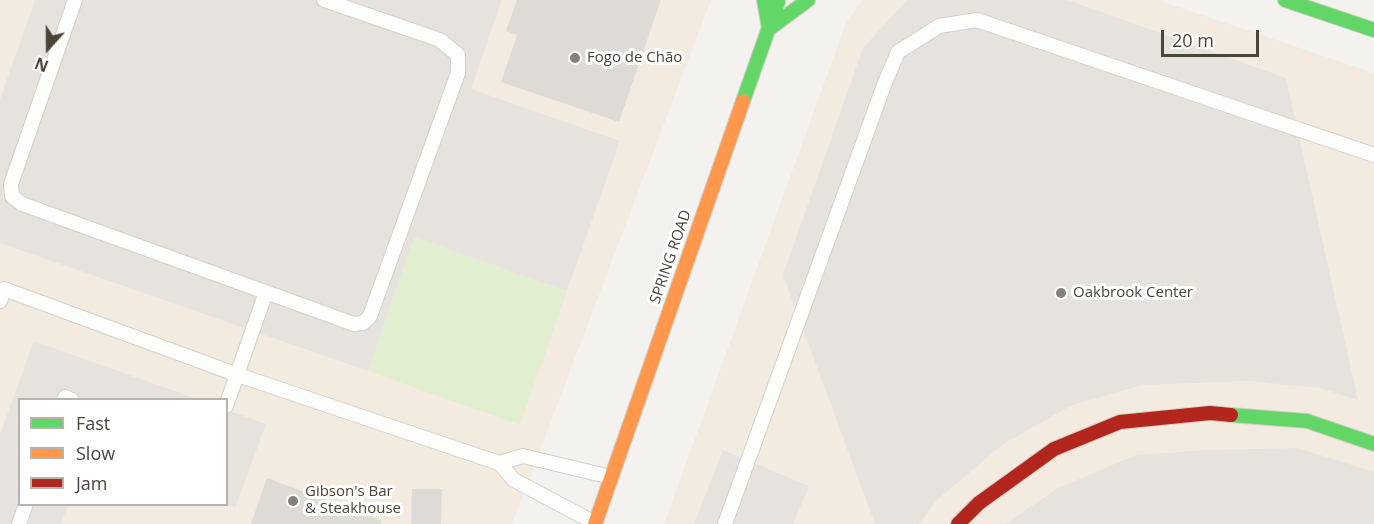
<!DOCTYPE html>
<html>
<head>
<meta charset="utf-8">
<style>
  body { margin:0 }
  #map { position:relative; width:1374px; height:524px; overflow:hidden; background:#f4f2ee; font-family:"Open Sans",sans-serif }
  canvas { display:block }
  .legend { position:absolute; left:18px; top:398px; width:210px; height:108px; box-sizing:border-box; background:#fff; border:2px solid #b7b4b0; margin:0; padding:8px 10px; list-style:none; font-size:18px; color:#4b4439 }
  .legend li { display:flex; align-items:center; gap:12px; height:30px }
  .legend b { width:30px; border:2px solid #b7b4b0 }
  .north { position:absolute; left:18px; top:18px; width:60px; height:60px; -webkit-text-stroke:4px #fff; paint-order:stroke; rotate:201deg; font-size:16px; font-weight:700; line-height:24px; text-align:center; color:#4b4439 }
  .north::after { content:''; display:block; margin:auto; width:21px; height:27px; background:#4b4439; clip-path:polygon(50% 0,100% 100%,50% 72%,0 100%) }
  .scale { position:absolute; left:1161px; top:30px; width:98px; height:27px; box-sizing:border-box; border:3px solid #4b4439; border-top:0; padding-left:8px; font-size:18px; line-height:21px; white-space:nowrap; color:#4b4439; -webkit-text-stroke:4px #fff; paint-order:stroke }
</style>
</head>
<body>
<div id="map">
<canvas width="1374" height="524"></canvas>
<ul class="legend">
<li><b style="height:8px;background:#63d668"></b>Fast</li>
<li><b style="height:8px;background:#ff974d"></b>Slow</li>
<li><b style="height:8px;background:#b3261e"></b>Jam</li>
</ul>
<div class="north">N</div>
<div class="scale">20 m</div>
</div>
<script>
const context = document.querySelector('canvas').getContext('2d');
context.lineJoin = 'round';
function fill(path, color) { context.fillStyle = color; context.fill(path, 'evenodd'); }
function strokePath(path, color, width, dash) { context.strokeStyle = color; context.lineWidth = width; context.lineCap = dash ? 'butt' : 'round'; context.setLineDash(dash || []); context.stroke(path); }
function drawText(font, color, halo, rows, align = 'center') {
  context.font = font + ' "Open Sans",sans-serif'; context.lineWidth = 6; context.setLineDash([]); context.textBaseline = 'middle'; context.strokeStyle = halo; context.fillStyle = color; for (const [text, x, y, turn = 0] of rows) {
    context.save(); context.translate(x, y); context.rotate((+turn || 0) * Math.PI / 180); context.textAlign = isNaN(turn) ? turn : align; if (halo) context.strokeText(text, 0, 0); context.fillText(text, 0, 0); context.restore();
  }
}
fill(new Path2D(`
  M0 0H711L512 524H0ZM20 400H226V504H20Z
  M862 0H1158L1374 73V524H664L846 23Z`), '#f3ebdf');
fill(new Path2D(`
  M414 237 567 291 520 425 368 371Z`), '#e1eecf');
fill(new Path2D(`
  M35 0H502L471 89 620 141 567 291 414 237 368 371 0 243V99Z
  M907 0H1068L1286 78 1358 400 1319 388 1247 381 1142 385 1072 405 1003 444 937 500 919 524H875L783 275 863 48Z
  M34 341 197 399 20 400V504L68 505 61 524H0V434Z
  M227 410 266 424 235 508 226 505Z
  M1298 448 1374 472V524H1005L1058 488 1136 455 1206 450Z
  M723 450 809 486 793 524H694Z`), '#e6e3df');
fill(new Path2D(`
  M517 0H661L619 122 501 82 517 35 506 31Z
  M267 478 382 521 381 524H251Z
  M412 489H442L441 524H411Z`), '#dedbd6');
const lane = new Path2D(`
  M75 0 11 184 12 196 22 204 354 324 363 323 370 316 458 73V55L440 40 324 0
  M0 301 4 289 238 375 499 463 514 480 595 523
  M64 400 65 397 72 400
  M226 406 266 292
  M499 463 523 456 611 477
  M19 524 26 504
  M725 524 884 85 898 52 939 26 977 20 1374 155`);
const fast = new Path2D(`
  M764 0 769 29 808 0
  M1285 0 1374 30
  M743 101 778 2
  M1231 415 1307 421 1374 444`);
const slow = new Path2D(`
  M595 524 743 101`);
const jam = new Path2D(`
  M958 524 979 503 1054 449 1120 422 1210 413 1231 415`);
strokePath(lane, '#d2d0cb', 16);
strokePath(fast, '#d3cfc5', 16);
strokePath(slow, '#d3cfc5', 16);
strokePath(jam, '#d3cfc5', 16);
strokePath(lane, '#fdfdfc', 14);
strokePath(fast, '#63d668', 14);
strokePath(slow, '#ff974d', 14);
strokePath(jam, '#b3261e', 14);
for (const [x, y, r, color] of [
  [575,58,6,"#868178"],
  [1061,293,6,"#868178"],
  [293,501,6,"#868178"]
]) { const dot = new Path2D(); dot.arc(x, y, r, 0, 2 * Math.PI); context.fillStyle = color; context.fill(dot); strokePath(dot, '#fff', 2); }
drawText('15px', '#4b4439', '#fff', [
  ["Fogo de Chão",587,58],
  ["Oakbrook Center",1073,293],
  ["Gibson's Bar",305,492],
  ["& Steakhouse",305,509]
], 'left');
drawText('15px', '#4b4439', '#fff', [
  ["SPRING ROAD",671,257,-71]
]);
</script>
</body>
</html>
